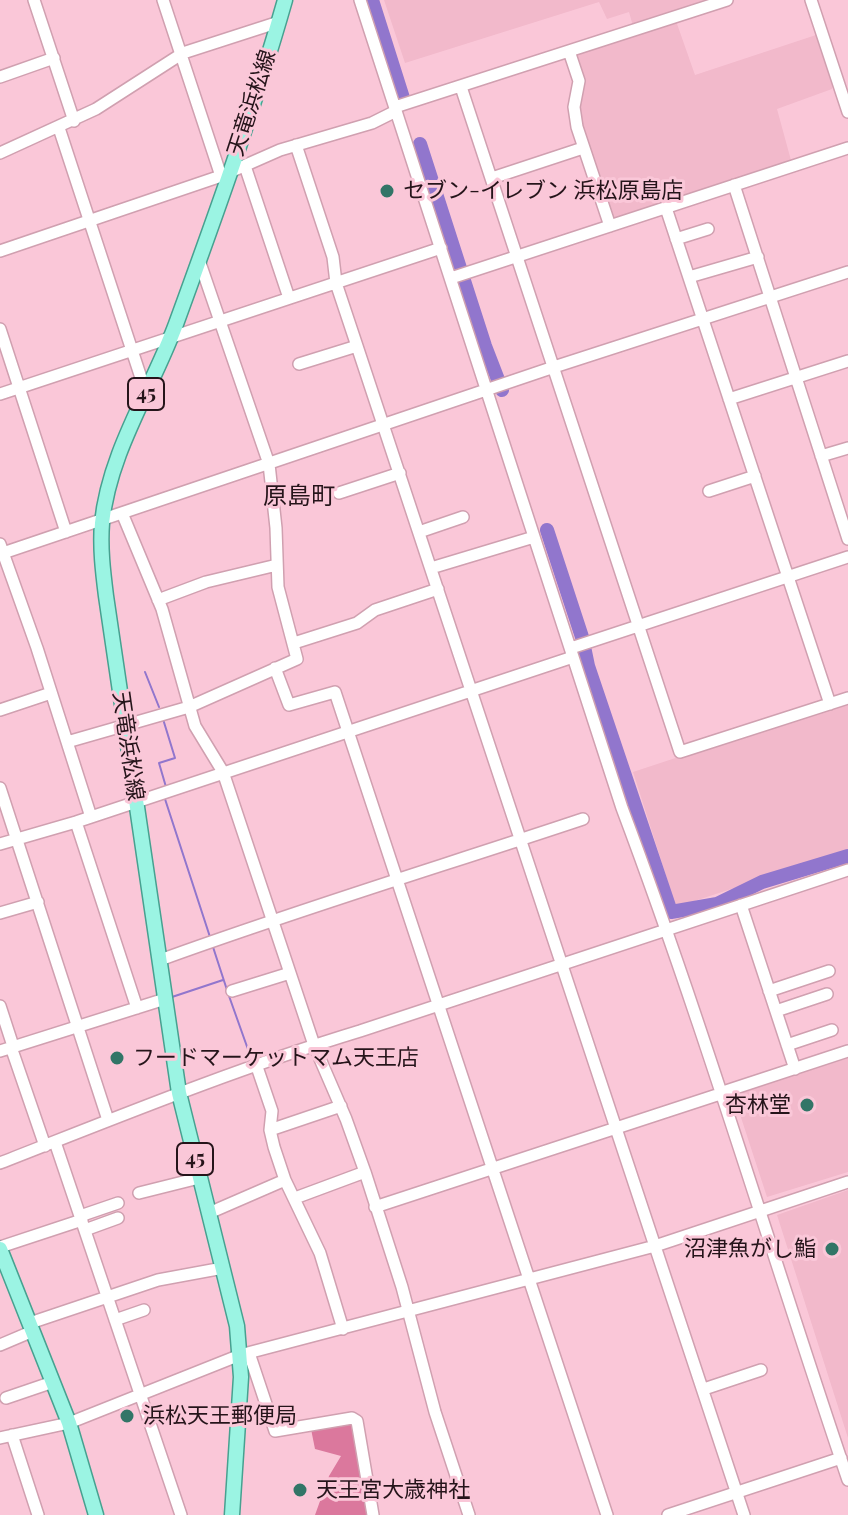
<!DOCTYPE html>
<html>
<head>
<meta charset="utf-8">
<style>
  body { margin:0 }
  canvas { display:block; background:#fac7d8 }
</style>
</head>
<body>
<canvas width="848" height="1515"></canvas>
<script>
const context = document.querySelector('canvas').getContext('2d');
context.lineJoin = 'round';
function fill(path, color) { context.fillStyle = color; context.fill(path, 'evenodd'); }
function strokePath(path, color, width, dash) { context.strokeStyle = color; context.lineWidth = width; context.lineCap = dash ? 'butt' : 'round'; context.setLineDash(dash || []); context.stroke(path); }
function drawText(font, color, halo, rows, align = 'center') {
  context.font = font + ' "Playfair Display","Noto Sans JP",serif'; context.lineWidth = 6; context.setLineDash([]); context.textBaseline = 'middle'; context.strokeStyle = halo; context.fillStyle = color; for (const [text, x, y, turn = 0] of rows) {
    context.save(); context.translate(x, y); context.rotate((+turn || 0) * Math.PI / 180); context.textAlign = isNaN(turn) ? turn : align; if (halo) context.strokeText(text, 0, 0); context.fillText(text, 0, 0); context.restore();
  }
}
fill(new Path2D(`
  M384 0H712L633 26 629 12 607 19 599 2 405 63Z
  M676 21 695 75 816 35 833 84 832 89 777 109 792 164 613 223 578 120 574 55Z
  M848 701V851L676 907 633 772Z
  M848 1054V1172L767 1197 733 1093Z
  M848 1190V1438L777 1215Z`), '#f2b9cb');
fill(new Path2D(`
  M358 1423 373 1515H315L329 1476 341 1456 315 1449 310 1424Z`), '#db789d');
strokePath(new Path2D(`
  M145 672 159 707
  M163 719 175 758 159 763 166 787
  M165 799 210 937
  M213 947 227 990
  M229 996 250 1055
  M172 997 223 980`), '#9176cd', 2);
strokePath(new Path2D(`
  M372 0 404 101
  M420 144 485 346 502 390
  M547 530 582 637 588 666 671 912 717 904 762 882 848 856`), '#9176cd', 14);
const minor = new Path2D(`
  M34 0 74 121
  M163 0 221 176
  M360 0 622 808C705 1029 772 1256 848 1480
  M811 0 848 112
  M569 51 579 81 574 107 577 127 610 226
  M0 77 54 58
  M461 87 680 752 848 698
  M395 107 727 0
  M59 128 146 393
  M296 145 333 257 336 283 357 346 744 1515
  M0 153 96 109 183 53 279 22
  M245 166 289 298
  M492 178 583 148
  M734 185 848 539
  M666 208 830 704
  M676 239 708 229
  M0 251 221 176 280 150 372 123 396 111
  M689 277 758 257
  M451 278 848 148
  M0 329 66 532
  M299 364 357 346
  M0 394 441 248
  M729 399 848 361
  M821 456 848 448
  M709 491 755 476
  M339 493 400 473
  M122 513 162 609 195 726 223 772 314 1045 346 1119 365 1172 402 1287 435 1412 469 1515
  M419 532 463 517
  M0 544 37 648 91 817
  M0 554 554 367 848 272
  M431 568 534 537
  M158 600 206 582 277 565
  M294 643 357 623 375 610 438 589
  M571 648 848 557
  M275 668 289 705 335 692 607 1515
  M0 710 51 693
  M67 742 189 707 297 659 278 587 276 528 269 464 199 260
  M0 788 108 1120
  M76 822 137 1008
  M0 844 76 822 573 657
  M741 905 795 1069
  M0 913 38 902
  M160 960C300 909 442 866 583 819
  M232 991 290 973
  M769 991 829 971
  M0 1006 13 1046
  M776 1011 827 994
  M787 1045 832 1030
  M11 1047 45 1146
  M0 1051 165 999
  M256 1064 272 1111 270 1130 274 1147 285 1180 320 1253 343 1329
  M720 1093 848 1051
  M270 1130 341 1106
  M55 1142 181 1515
  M0 1163C120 1116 235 1069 360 1031L848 870
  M139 1193 199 1178
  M295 1198 365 1172
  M375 1207 720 1094
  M209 1213 285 1180
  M80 1216 118 1203
  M85 1230 118 1218
  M0 1247 82 1220
  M115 1320 144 1310
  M30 1323 158 1280 223 1268
  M0 1345 33 1331
  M249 1353 275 1431 352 1418 357 1421 373 1515
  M704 1389 761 1370
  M6 1398 53 1382
  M12 1435 38 1515
  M0 1438 69 1423 240 1355 655 1246 848 1182
  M668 1515 841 1458`);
const major = new Path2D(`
  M0 1249 69 1423 96 1515
  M232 1515 241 1377 237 1326 179 1093 106 596C103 572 100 548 102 523 109 452 152 389 176 324 215 217 254 109 285 0`);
strokePath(minor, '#d0a0b0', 14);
strokePath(major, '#47a190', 17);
strokePath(minor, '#fff', 11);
strokePath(major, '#9bf4e3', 14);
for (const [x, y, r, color] of [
  [387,191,8,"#327567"],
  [117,1058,8,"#327567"],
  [807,1105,8,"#327567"],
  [832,1249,8,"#327567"],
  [127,1416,8,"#327567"],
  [300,1490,8,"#327567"]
]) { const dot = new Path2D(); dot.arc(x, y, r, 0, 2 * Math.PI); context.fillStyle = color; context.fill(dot); strokePath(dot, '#fac7d8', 3); }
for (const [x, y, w] of [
  [146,394,36],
  [195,1159,36]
]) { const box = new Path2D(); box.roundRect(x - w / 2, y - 16, w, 32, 6); context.fillStyle = '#fac7d8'; context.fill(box); strokePath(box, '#25141a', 2); }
drawText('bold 20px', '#25141a', null, [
  ["45",146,394],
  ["45",195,1159]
]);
drawText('22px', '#25141a', '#fac7d8', [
  ["天竜浜松線",252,103,-72],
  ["天竜浜松線",128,746,82]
]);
drawText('22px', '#25141a', '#fac7d8', [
  ["セブン‐イレブン 浜松原島店",403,191],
  ["フードマーケットマム天王店",133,1058],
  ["杏林堂",791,1105,"right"],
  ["沼津魚がし鮨",816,1249,"right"],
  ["浜松天王郵便局",143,1416],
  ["天王宮大歳神社",316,1490]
], 'left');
drawText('24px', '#25141a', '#fac7d8', [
  ["原島町",299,497]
]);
</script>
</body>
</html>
